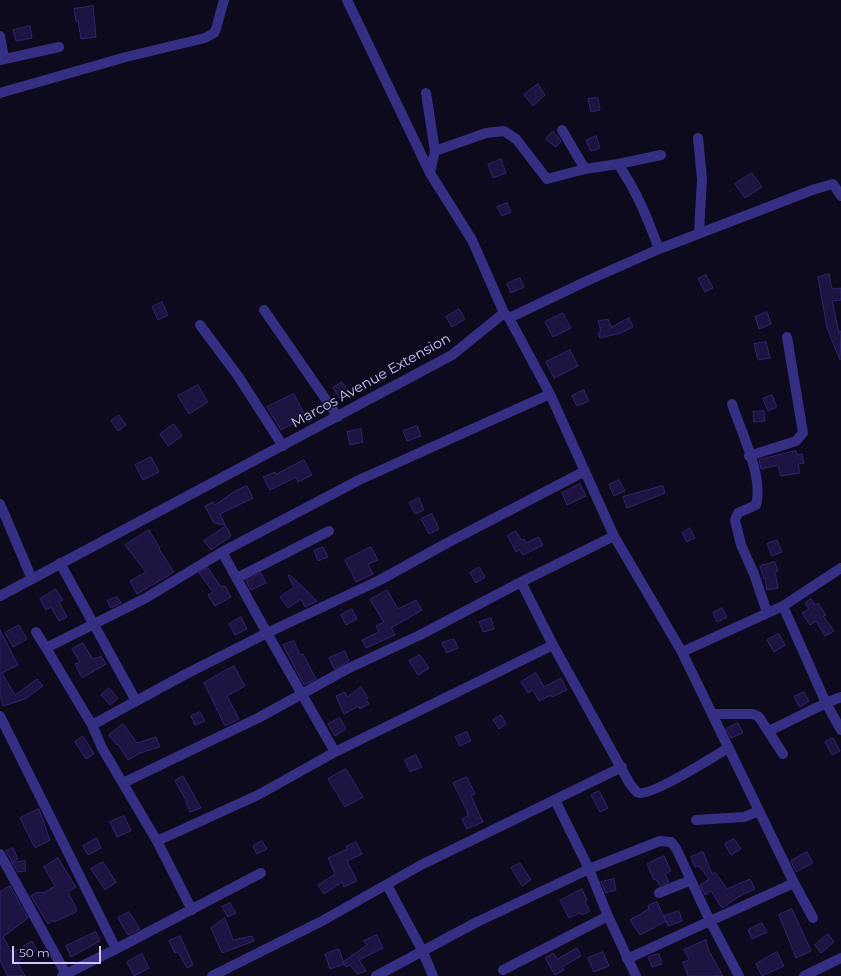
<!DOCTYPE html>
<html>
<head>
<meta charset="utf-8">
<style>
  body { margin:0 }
  #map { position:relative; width:841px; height:976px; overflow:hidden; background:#0e0a1e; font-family:Montserrat,sans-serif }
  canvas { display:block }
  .scale { position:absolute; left:12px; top:946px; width:89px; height:18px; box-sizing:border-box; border:2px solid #cfc7ff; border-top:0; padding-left:5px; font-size:12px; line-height:14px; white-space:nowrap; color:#cfc7ff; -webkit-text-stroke:3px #0e0a1e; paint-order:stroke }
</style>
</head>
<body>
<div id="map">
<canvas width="841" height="976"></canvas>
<div class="scale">50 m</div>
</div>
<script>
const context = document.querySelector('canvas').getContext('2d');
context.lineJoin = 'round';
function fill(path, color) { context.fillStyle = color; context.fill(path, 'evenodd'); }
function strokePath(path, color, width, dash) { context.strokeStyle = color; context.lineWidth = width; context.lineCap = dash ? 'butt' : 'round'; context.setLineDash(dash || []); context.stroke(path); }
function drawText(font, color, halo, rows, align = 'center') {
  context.font = font + ' Montserrat,sans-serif'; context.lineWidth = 3; context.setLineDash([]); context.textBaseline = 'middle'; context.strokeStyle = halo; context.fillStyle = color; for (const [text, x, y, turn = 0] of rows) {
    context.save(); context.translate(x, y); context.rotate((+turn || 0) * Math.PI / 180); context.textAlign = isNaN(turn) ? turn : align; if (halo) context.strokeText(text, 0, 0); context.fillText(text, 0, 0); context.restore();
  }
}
const building = new Path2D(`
  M93 6 96 37 81 39 78 21H76L74 9Z
  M30 26 32 38 16 41 13 30Z
  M538 84 545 95 533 106 524 95Z
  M598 98 600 110 591 112 588 99Z
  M553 131 561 141 556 147 546 139Z
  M596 136 600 148 591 151 586 141Z
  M501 159 506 173 493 178 488 165Z
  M752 173 762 187 745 198 735 184Z
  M507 203 511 212 502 216 497 207Z
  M829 274 832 289 841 288V300L832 301 839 332 841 331 840 360 827 328 818 277Z
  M706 275 713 288 705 292 698 279Z
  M520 278 524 287 511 293 507 284Z
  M162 302 168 315 158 320 152 307Z
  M459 309 465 319 452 327 446 317Z
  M767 312 771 324 759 329 755 317Z
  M563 313 571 328 553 337 545 322Z
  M629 318 633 327 621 333 600 338 598 333 601 331 598 321 608 319 611 327Z
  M766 342 770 358 758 360 754 344Z
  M570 350 578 366 554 378 546 362Z
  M342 382 349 393 340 398 333 388Z
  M198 385 208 402 189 414 178 396Z
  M584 390 589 401 577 406 572 396Z
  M294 394 306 417 281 430 267 407Z
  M772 395 777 407 768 411 763 399Z
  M764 411 765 421 754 422 753 412Z
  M119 415 126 425 118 431 111 421Z
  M174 424 182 436 168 446 160 434Z
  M417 426 421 436 407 441 403 431Z
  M361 429 363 442 350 445 347 432Z
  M796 451 797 455 802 454 804 463 798 464 800 473 781 476 778 465 761 469 759 460Z
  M151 457 159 472 143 480 135 465Z
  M304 460 312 475 298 482 296 477 270 490 263 477 275 472 276 474Z
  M619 480 625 491 614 496 609 485Z
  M580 484 586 496 567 505 562 493Z
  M247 486 253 498 220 514 225 525 214 523 205 506 213 502 215 505 235 491Z
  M663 486 665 493 627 508 623 497Z
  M419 498 424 510 415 514 409 503Z
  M432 514 439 529 429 534 421 519Z
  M226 526 231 536 211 550 204 541Z
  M690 528 695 538 687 542 682 533Z
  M149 530 160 548 159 549 174 572 137 594 130 581 146 572 125 545Z
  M516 531 521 540 524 539 526 543 539 537 543 545 523 555 520 550 516 552 508 536Z
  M777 540 782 552 772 556 767 544Z
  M323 547 328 557 318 561 314 551Z
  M371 547 378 560 368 564 373 574 356 582 345 560Z
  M775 562 778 571 775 572 778 588 767 590 765 578 764 579 760 566Z
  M479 567 485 577 476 583 470 573Z
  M208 568 221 587 225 586 231 597 215 606 208 595 213 592 199 573Z
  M261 573 266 583 251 590 246 581Z
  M290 575 309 593 317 601 305 607 301 599 288 608 280 597 294 587 288 576Z
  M56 589 63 600 59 602 67 617 59 621 51 607 46 610 40 599Z
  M387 590 398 609 416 600 422 610 391 628 395 635 366 648 362 640 379 632 376 626 384 622 370 600Z
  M117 597 121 603 111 608 107 601Z
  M811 599 815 605 818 603 826 615 823 616 834 631 825 636 816 621 810 625 802 613 809 609 805 603Z
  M722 608 727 617 717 622 713 613Z
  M352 609 357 619 346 625 341 615Z
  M241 617 247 629 235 635 229 624Z
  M491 618 494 629 483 632 479 622Z
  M19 625 27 639 13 647 5 633Z
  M0 630 18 665 2 673 15 695 37 679 43 686 25 699 3 706 0 695Z
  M779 634 785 645 774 652 767 640Z
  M454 639 458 648 447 653 442 643Z
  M294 641 300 655 303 654 316 679 304 685 283 645Z
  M83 643 92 658 94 659 101 656 106 664 82 678 75 664 80 662 72 649Z
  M345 651 349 661 334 669 329 658Z
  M420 655 429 668 418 675 409 661Z
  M234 666 245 686 227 696 239 719 225 726 204 683Z
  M536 673 544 687 561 678 567 690 552 697 551 695 539 701 533 690 528 693 521 682Z
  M361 687 368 698 366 699 369 704 360 709 359 706 344 714 336 696 345 692 347 697Z
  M109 688 118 698 110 705 101 695Z
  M804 692 809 701 800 707 794 697Z
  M200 712 205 721 195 725 191 716Z
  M501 715 506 724 499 729 493 720Z
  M340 718 346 729 335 736 328 724Z
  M738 723 743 733 731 738 726 729Z
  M123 724 137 743 156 737 160 747 140 753 128 760 118 744 117 745 109 735Z
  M467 732 471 741 460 746 455 737Z
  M83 736 94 754 86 759 75 742Z
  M833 738 840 751 832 755 825 742Z
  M416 755 422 767 410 772 405 760Z
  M346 769 363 797 345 807 328 779Z
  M183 776 201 808 190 812 186 802H187L175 781Z
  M467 777 475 794 471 796 483 822 467 829 462 819 468 816 467 811 453 783Z
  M599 791 608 808 600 812 591 795Z
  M39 809 50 840 35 848 20 818Z
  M124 816 131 831 117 837 110 822Z
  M97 838 101 848 88 855 83 846Z
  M734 839 741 849 731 855 725 844Z
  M262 841 267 849 257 854 253 846Z
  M356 842 362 854 347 861 357 881 344 887 342 882 324 894 318 885 335 874 328 858 347 849 346 847Z
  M13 848 18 859 12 862 6 851Z
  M703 852 712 874 715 872 727 889 750 879 755 889 740 896 722 908 711 891 705 895 700 885 709 879 699 866 695 867 691 857Z
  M807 852 813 863 796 872 791 861Z
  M664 856 671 871 665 874 669 882 660 886 656 879 654 880 647 864Z
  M58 858 76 887 68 892 76 908V912L54 922 53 920 48 924 31 896 36 893 45 892 55 886 44 867Z
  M25 861 26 871 18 872 12 863Z
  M103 862 116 882 105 890 91 869Z
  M520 863 531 880 522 886 511 868Z
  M614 879 616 890 606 893 601 882Z
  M10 886 28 918 3 937 12 953 32 941 37 950 17 962 25 976H8L0 961V892Z
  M582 889 587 900 585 901 590 911 582 915 580 913 569 918 560 901Z
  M657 902 666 921 640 935 630 920 649 909 648 906Z
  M230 903 236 913 228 917 222 907Z
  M792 909 811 951 796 958 779 915Z
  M679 911 682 921 668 926 664 916Z
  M129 912 140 929 128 935 118 918Z
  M225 918 233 940 252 936 254 941 222 953 211 928Z
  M762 923 767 932 752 939 748 930Z
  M96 932 100 941 71 957 66 946Z
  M828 934 834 942 821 953 815 945Z
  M377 935 383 948 359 960 366 971 357 974 350 965 346 967 343 962 367 945 364 941Z
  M180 936 193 965 187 968 178 952 175 953 169 941Z
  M706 940 709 951 723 976H688L683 962 689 960 684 950Z
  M577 948 581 956 562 967 564 970 555 975 545 958 553 953 557 959Z
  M339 949 344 964 330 969 325 954Z
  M603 952 609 966 594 972 588 958Z
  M777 952 784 966 762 976 756 964Z
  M142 954 149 968 134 976 127 962Z
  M659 954 662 964 652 967 648 957Z`);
fill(building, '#1e1441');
strokePath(building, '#342370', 1);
strokePath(new Path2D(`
  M0 36 4 58
  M0 60 59 47
  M0 93 126 57 205 38 214 33 216 29 224 0
  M426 93 435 151
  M562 130 585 169
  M698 138 702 179 699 232
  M618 164 661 155
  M430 173 435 151 486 133 504 131 516 139 547 179 585 169 618 164C637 192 647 217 659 249
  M264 310 338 417
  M506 315 509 318 591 279 659 249 815 189 833 184 841 196
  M509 318 550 394 614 536 682 652
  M200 325 238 376 283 446
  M732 404C741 432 764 477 756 505L738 513 735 520 741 545 754 574 767 612
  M749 456 796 441 803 433 787 337
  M0 504 32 579
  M222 552 359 480 550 394
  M60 563 136 701
  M237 578 329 531
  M0 596 452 355 504 313 472 240 430 173 347 0
  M783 606 826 703 841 697
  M36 632 46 648
  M553 645 630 784C633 787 635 792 639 793 652 796 715 756 728 748
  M712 714H753L759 717 783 754
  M0 716 116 949 62 976
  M92 725 46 648 144 599 222 552 267 633 186 674 92 725 102 748 157 841 192 910
  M769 731 826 703 841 730
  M335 752 267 633 380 580 447 543 585 471
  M123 783 260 717 347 669 420 635 521 582
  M555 800 589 869 608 916 636 976
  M696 820 744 817 759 811
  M157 841 258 795 335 752 553 645 521 582 614 536
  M0 854 66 974
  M387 885 422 950 433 976
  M659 893 691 880
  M813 918 794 883 682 652 783 606 841 568
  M116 949 261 873
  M627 959 710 921 739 976
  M503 970 608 916
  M212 976 322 921 421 865 622 767
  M376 976 475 923 589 869 660 841 671 842 676 848 710 921 794 883
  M804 976 841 958`), '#342f83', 10);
drawText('14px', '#cfc7ff', '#0e0a1e', [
  ["Marcos Avenue Extension",371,381,-29]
]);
</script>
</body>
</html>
